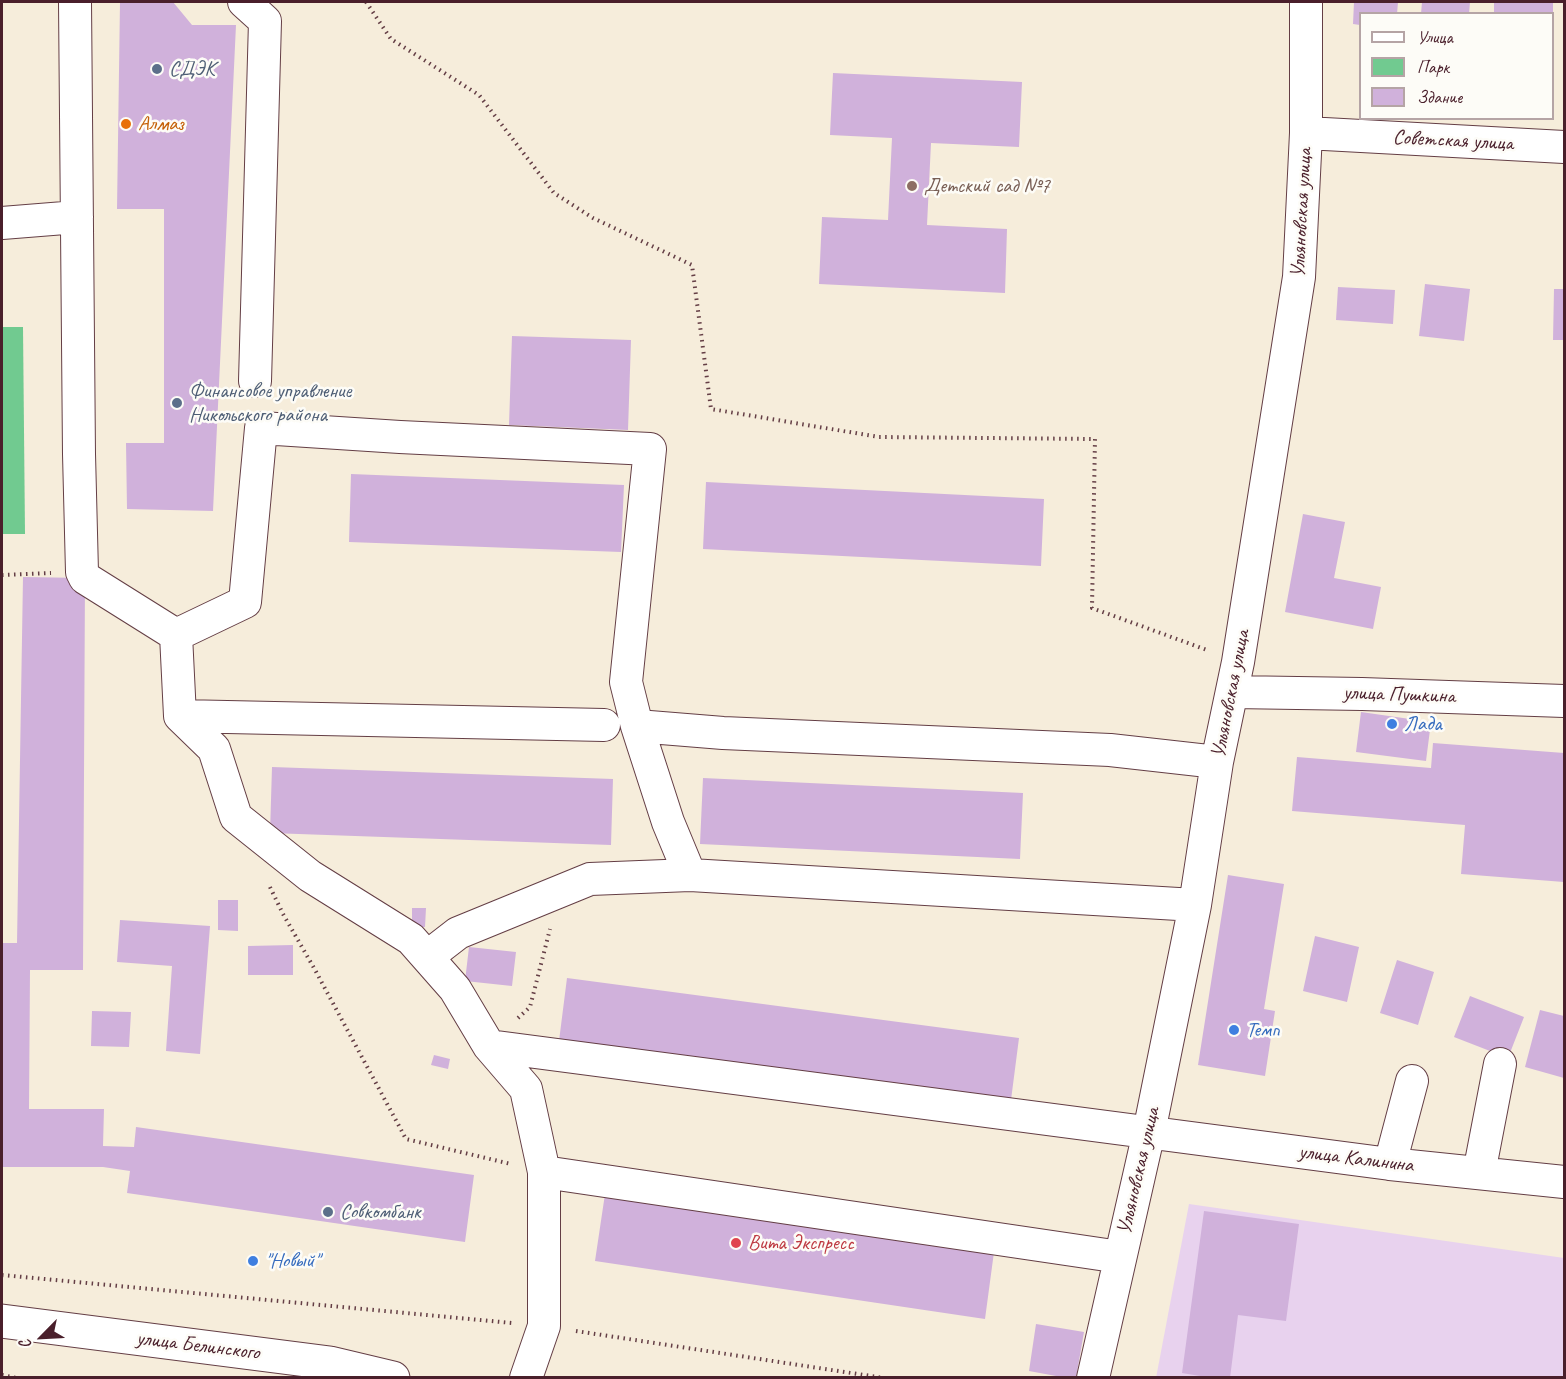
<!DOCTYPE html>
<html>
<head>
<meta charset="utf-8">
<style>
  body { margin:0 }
  #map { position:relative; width:1566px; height:1379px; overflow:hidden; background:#f6eddb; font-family:Caveat,sans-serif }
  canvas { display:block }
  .frame { position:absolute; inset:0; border:3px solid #4a1f2b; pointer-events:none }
  .legend { position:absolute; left:1359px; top:12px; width:195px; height:108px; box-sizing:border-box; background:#fdfcf7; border:2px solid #b5a4a5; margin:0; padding:8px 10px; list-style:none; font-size:18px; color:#4a1f2b }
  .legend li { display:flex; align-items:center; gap:12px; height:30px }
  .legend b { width:30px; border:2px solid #b5a4a5 }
  .north { position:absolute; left:12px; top:1307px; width:60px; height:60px; -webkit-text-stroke:4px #fdfcf7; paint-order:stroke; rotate:246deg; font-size:16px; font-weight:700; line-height:24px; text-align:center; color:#4a1f2b }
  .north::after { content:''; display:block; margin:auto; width:21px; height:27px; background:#4a1f2b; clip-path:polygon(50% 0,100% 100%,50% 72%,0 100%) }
</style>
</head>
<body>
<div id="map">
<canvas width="1566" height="1379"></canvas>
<div class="frame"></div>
<ul class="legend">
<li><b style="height:8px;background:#fff"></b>Улица</li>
<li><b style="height:16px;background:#71ca90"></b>Парк</li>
<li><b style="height:16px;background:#d0b1db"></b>Здание</li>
</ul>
<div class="north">С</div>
</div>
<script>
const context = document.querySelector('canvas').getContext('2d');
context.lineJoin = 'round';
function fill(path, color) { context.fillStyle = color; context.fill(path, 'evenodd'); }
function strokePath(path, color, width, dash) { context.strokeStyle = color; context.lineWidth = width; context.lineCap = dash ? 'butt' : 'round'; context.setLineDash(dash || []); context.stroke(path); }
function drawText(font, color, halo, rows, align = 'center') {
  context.font = font + ' Caveat,sans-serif'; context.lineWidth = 5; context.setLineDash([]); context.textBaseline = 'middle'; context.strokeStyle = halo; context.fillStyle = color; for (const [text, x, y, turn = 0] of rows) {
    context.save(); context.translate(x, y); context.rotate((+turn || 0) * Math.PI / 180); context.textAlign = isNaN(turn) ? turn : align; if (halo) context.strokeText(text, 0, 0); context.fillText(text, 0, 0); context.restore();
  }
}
fill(new Path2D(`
  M1189 1204 1564 1258V1377L1156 1378Z`), '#e8d2ee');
fill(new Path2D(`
  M2 327H23L25 534H2Z`), '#71ca90');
fill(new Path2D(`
  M120 2H173L192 25H236L213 511 127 509 126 443H164V209H117Z
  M1354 2H1398L1397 14H1360V25L1353 24Z
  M1422 2H1470L1469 14H1421Z
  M1494 2H1553V14H1494Z
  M833 73 1022 82 1019 147 931 143 927 225 1007 229 1005 293 819 284 822 217 888 220 892 138 830 135Z
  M1425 284 1470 289 1464 341 1419 336Z
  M1338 287 1395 290 1393 324 1336 320Z
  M1554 289H1564V340H1553Z
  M512 336 631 340 628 430 509 425Z
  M351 474 624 485 621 552 349 542Z
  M706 482 1044 499 1041 566 703 549Z
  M1303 514 1345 522 1334 578 1381 587 1373 629 1285 612Z
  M23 577 85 578 83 970H30L29 1109H104L103 1146 134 1147 136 1127 474 1175 465 1242 127 1193 130 1171 103 1167H2V943H17Z
  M1361 712 1431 722 1426 761 1356 752Z
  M1433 743 1564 753V882L1461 874 1465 825 1292 811 1297 757 1431 768Z
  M272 767 613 779 611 845 270 833Z
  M703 778 1023 793 1020 859 700 844Z
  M1228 875 1284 884 1264 1009 1275 1011 1265 1076 1198 1065Z
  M218 900H238V931L218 930Z
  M412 908H426L425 927H412Z
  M120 920 210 926 200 1054 166 1051 172 966 117 962Z
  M1315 936 1359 947 1347 1002 1303 991Z
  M293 945V975H248V946Z
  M469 947 516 952 512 986 465 981Z
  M1397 960 1434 972 1418 1025 1380 1013Z
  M567 978 1019 1038 1011 1100 559 1041Z
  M1470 996 1524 1017 1508 1058 1454 1037Z
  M1540 1010 1564 1016V1078L1525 1067Z
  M92 1011 131 1012 129 1047 91 1046Z
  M434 1055 450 1059 448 1069 431 1065Z
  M605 1194 994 1252 985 1319 595 1261Z
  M1204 1211 1299 1224 1286 1321 1238 1315 1230 1378H1212L1182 1373Z
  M1036 1324 1084 1332 1076 1378H1067L1029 1371Z`), '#d0b1db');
const minor = new Path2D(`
  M75 2 79 454 82 572 85 578 176 635 180 716 214 749 236 817 310 876 411 939 455 989 489 1046 526 1089 544 1172V1326L526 1378
  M244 2 265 21 255 381
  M1306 133 1564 147
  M2 223 77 217
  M176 635 245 602 261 428 400 437 650 449 626 682 637 726 668 822 690 875 1195 905
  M1233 692 1362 694 1564 701
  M180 716 604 725
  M637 726 723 733 1110 750 1217 762
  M427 957 458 933 590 879 690 875
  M489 1046 1390 1164 1564 1182
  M1390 1164 1412 1081
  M544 1172 1120 1257
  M1479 1173 1500 1064
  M1093 1378 1149 1132 1195 905 1217 762 1238 662 1299 277 1306 133V2`);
const major = new Path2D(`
  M2 1321 330 1363 393 1378`);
strokePath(minor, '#643e45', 34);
strokePath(major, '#643e45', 35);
strokePath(new Path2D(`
  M366 2 391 39 479 95 554 193 593 218 692 265 711 409 879 437 1095 439 1092 608 1207 650
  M2 575 51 573
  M270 887 283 914 314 968 406 1139 511 1164
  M518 1018 530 1007 550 929
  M2 1275 512 1323
  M576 1331 884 1378
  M2 1375 16 1378`), '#643e45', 4, [1.5, 4.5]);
strokePath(minor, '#fff', 32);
strokePath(major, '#fff', 33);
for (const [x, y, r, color] of [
  [157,69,6,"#5c6f8a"],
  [126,124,6,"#e8710a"],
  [912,186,6,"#8d6e63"],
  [177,403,6,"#5c6f8a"],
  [1392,724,6,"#3f7fe0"],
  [1234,1030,6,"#3f7fe0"],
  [328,1212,6,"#5c6f8a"],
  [736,1243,6,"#e0444e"],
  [253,1261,6,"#3f7fe0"]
]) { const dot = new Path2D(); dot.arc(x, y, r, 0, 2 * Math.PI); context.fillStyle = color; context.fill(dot); strokePath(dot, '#fdfcf7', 2); }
drawText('21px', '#4e5e75', '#fdfcf7', [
  ["СДЭК",169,69],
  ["Финансовое управление",189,391],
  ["Никольского района",189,415],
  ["Совкомбанк",340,1212]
], 'left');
drawText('21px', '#c56008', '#fdfcf7', [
  ["Алмаз",138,124]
], 'left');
drawText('21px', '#4a1f2b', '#fdfcf7', [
  ["Советская улица",1453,141,3],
  ["Ульяновская улица",1302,213,-87],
  ["Ульяновская улица",1231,694,-79],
  ["улица Пушкина",1399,695,2],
  ["улица Калинина",1356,1159,7],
  ["Ульяновская улица",1139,1171,-77],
  ["улица Белинского",198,1346,7]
]);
drawText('21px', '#785e54', '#fdfcf7', [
  ["Детский сад №7",924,186]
], 'left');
drawText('21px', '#366cbe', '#fdfcf7', [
  ["Лада",1404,724],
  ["Темп",1246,1030],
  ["\"Новый\"",265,1261]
], 'left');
drawText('21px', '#be3a42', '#fdfcf7', [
  ["Вита Экспресс",748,1243]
], 'left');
</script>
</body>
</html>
